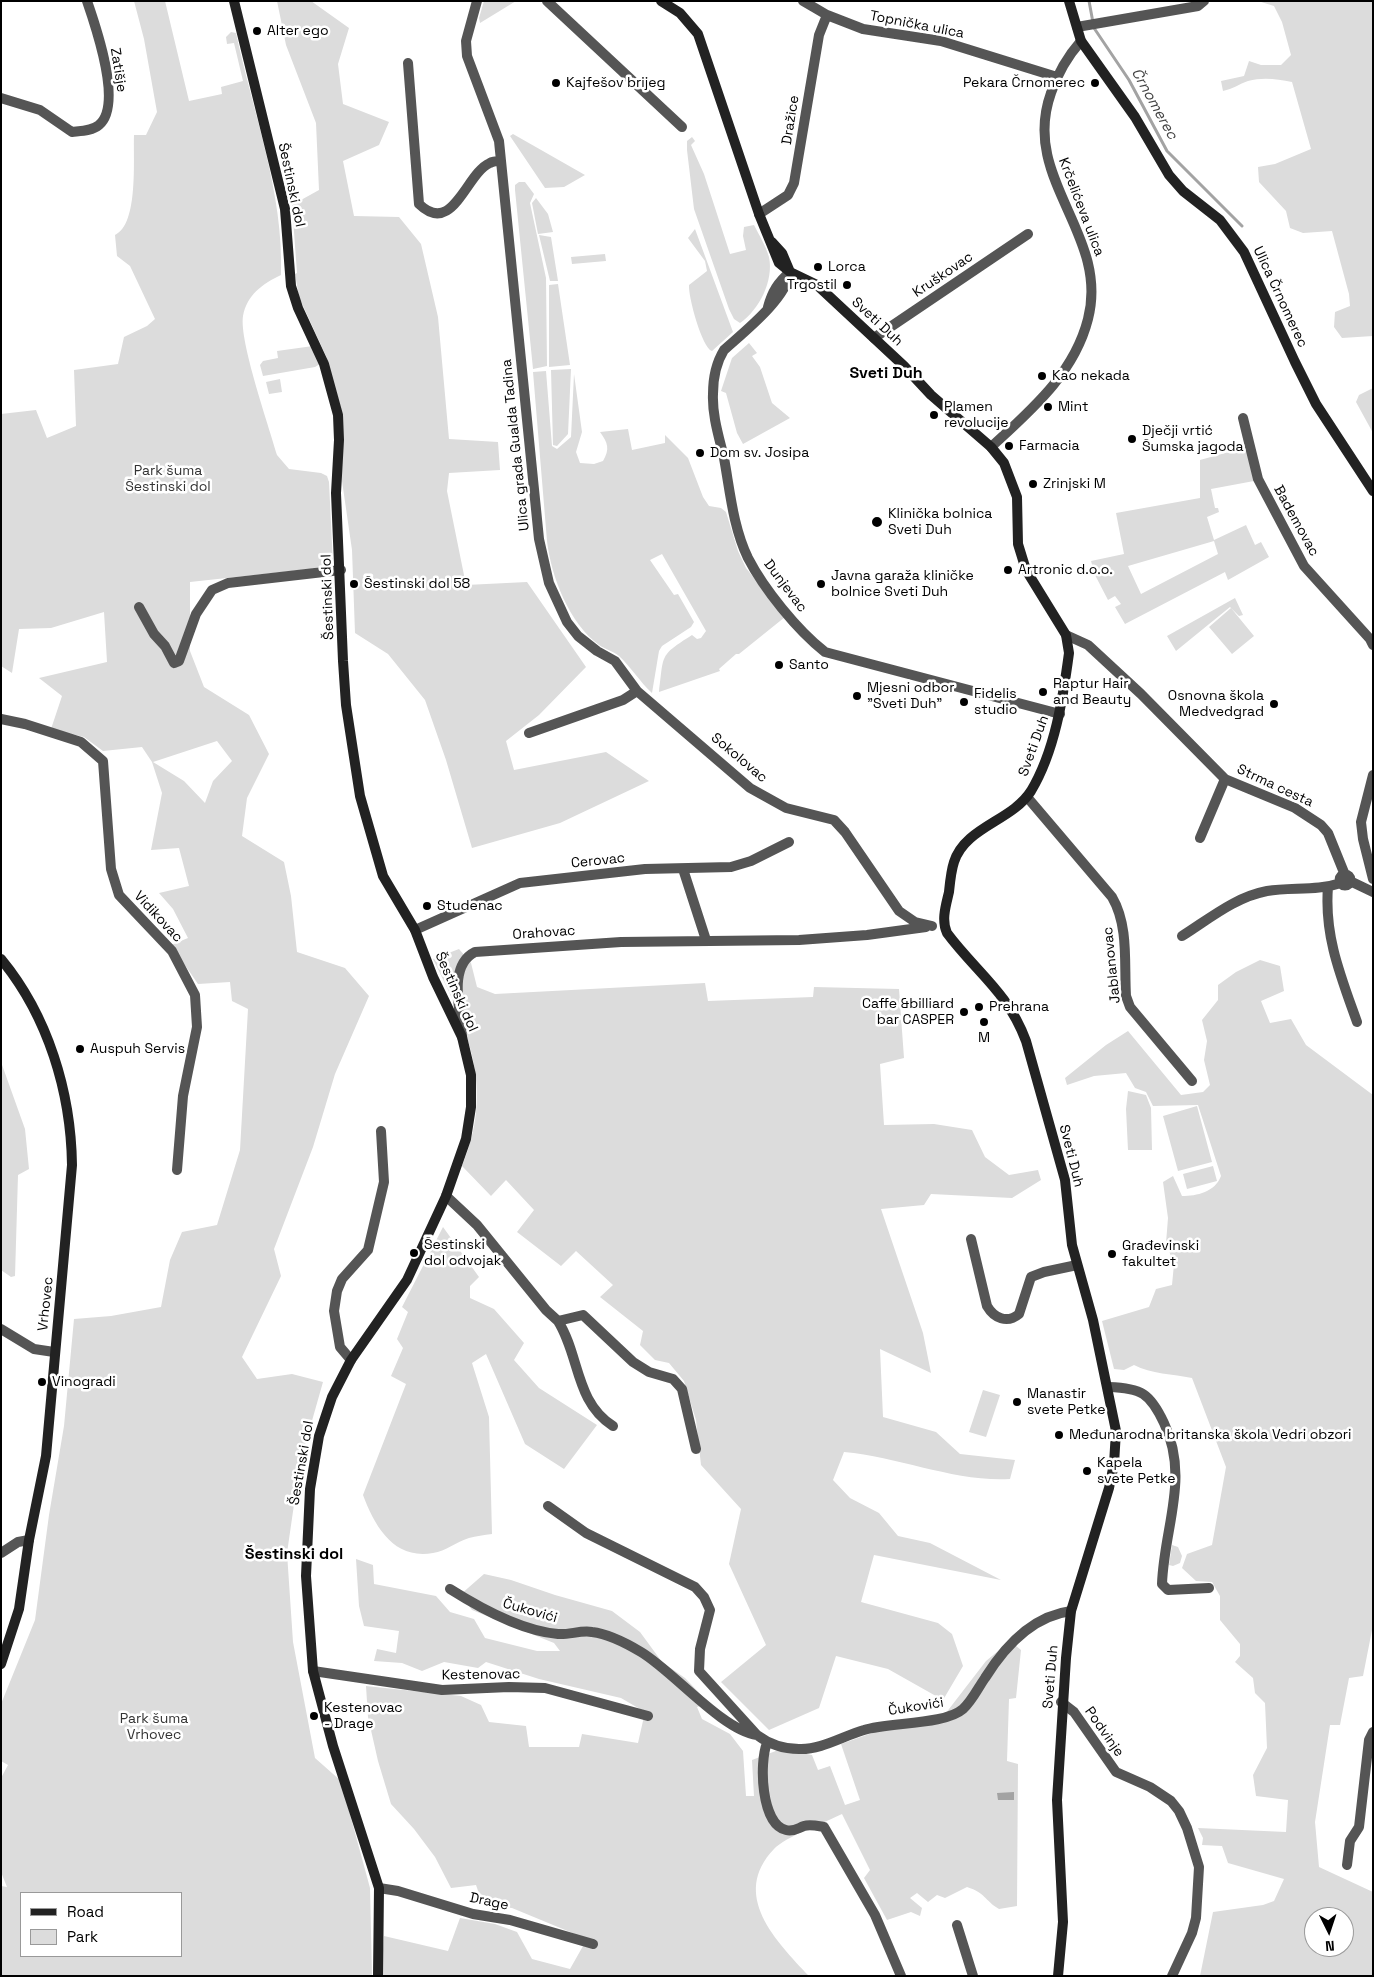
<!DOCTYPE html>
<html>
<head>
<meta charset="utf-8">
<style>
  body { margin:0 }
  #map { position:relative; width:1374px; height:1977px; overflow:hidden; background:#fff; font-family:"Space Grotesk",sans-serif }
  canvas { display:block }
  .frame { position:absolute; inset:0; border:2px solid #000; pointer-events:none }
  .legend { position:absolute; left:20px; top:1892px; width:162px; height:65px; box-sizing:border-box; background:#fff; border:1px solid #999; margin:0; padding:6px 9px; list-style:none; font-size:15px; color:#000 }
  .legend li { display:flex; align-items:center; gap:10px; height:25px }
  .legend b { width:25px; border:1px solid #999 }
  .north { position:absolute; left:1304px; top:1907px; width:50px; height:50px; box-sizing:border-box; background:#fff; border:1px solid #999; border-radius:50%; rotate:176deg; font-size:14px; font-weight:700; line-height:20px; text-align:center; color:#000 }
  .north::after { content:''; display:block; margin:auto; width:18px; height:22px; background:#000; clip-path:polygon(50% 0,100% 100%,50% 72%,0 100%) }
</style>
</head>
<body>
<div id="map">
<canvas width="1374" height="1977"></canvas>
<div class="frame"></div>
<ul class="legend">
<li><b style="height:6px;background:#222"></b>Road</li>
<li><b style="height:14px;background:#dcdcdc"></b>Park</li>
</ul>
<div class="north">N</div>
</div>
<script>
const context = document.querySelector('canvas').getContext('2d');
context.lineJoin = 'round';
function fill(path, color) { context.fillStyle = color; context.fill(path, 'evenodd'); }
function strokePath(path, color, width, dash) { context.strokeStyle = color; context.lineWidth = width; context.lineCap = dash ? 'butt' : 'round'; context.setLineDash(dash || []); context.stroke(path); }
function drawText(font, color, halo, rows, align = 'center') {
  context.font = font + ' "Space Grotesk",sans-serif'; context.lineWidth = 5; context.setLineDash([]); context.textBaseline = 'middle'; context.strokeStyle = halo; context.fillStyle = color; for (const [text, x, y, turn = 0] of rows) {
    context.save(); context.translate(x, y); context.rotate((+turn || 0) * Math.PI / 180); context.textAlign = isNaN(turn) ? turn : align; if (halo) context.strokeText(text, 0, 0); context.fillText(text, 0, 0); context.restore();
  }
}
fill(new Path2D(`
  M134 1H165L189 101 222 94 221 87 243 81 234 43 227 44 226 37 231 32 236 33C253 113 284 193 281 275 262 284 247 295 243 316 239 341 269 426 277 455L289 469 321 473 327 476 329 482 333 564 310 569 190 582V651L204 687 249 715 269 754 247 798 242 836 284 862 291 896 297 952 345 968 369 996 335 1074 313 1147 274 1249 281 1276 242 1357 257 1379 292 1374 323 1382 300 1463 287 1553 293 1642 315 1758 341 1781 370 1888 372 1976H1V1886L7 1887 1 1872V1778L8 1765 1 1761V1704L35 1620 49 1515 64 1426 74 1319 111 1316 161 1307 170 1260 182 1232 217 1225 240 1150 248 1009 232 1001 230 982 198 984 171 945 188 938 173 909 159 893 189 886 179 848 151 850 162 793 152 762 142 747 103 751 84 737 51 729 62 696 39 678 107 662 104 612 51 628 19 629 12 673 1 666V414L36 410 47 438 76 426 74 370 118 364 124 337 147 326 155 319 130 266 117 256 115 235C139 224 133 158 134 135H146L157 112 144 39ZM217 741 232 761 213 781 205 803 184 781 153 762ZM21 1893H181V1956H21Z
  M277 1H311L349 28 338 64 343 104 389 122 379 145 343 161 354 216 399 217 421 244 438 317 449 439 498 442 500 470 449 473 447 491 466 585 527 582 586 667 539 715 506 741 514 770 606 752 649 781 560 823 472 848 446 760 425 700 388 654 355 633 352 550 341 474 342 412 326 356 299 297 295 274 297 273 292 205 319 190 316 123 286 45Z
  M484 1H516L480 23 479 18Z
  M1258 1H1373V336L1342 338 1334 327 1335 312 1350 306 1349 294 1332 231 1303 233 1290 228 1286 211 1259 182 1258 167 1275 164 1311 149 1292 82C1277 79 1263 77 1248 81 1239 84 1233 89 1223 91L1221 81 1244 76 1249 61 1261 65H1281L1291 55 1282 22 1274 6Z
  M513 134 585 175 564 187 545 188 510 136Z
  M692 137 695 141 691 145 704 174 730 254 746 250 743 236 744 227 754 225C759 235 766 246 769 257 774 281 759 310 740 323L734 319 729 309 694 209 687 150V141Z
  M519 182H525L534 194 530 203 546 278 547 366 533 369 515 190V185Z
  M536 198 548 214 553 232 538 234 532 203Z
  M695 229 733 332 712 351C702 348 688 296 689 285L707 271 705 261 688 238Z
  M539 235 551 237 558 281H550Z
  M605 254 606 261 572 264 571 257Z
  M558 284 570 365 549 367V285Z
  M749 343 757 353 752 356 760 367 772 403 790 418 743 444 737 433 726 393 721 391 732 358Z
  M313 346 320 364 315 367 263 376 260 365 263 361 278 358 277 351Z
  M571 369 568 434 557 446 553 445 551 370Z
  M546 371 552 446 557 449 571 437 574 374 582 432 576 452 580 463 594 464 603 461C610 449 608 443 600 432L628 429 632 450 665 443V435L688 458 703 497 709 506 721 508 726 512 738 551 746 568 785 617 739 654H736L719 669 720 671 659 692C664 654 659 656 692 635L697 639 701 638 706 631 662 554 650 560 674 595 678 594 694 622 691 627 662 646 659 651 652 693C640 682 631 667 619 656 613 651 605 649 599 645 569 623 551 576 547 541L533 372Z
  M280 379 282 392 269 394 266 382Z
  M1373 388V433L1356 402 1359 395Z
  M1247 447 1254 481 1211 489 1215 508H1218L1219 512 1207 517 1214 540 1246 525 1255 545 1261 542 1269 557 1228 580 1225 572 1125 624 1115 607 1121 604 1115 596 1108 600 1095 575 1091 561 1124 554 1116 513 1200 498V460ZM1214 541 1218 554 1141 594 1128 566Z
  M1235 598 1243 615 1239 616 1230 607 1176 651 1167 636Z
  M1231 608 1254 636 1232 654 1209 627Z
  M459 949 471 963 477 987 495 994 705 983 708 1001 813 997 814 987 899 989 904 1058 880 1064 884 1125 934 1124 972 1130 985 1157 1009 1175 1038 1170 1041 1180 1012 1198 931 1194 924 1205 881 1209 923 1333 931 1373 880 1349 883 1417 936 1432 960 1454 1015 1460 1010 1479C954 1482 900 1457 844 1452L833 1480 850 1498 879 1513 898 1536 930 1543 1001 1580 874 1555 861 1602 938 1623 952 1634 963 1666 943 1700 888 1669 836 1656 819 1708 769 1730 721 1682 766 1645 729 1564 741 1509 701 1465 696 1420 684 1381 669 1363 655 1360 640 1345 643 1331 600 1297 613 1285 576 1251 561 1266 517 1232 534 1210 506 1180 491 1196 462 1166C495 1088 468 1029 433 959Z
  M1260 960 1280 966 1284 991 1261 1001 1270 1023 1291 1019 1306 1045 1373 1095V1625L1363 1676 1349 1678 1340 1725H1330L1315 1822 1319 1867 1373 1892V1976H1200L1213 1912 1263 1905 1274 1901 1284 1879 1228 1863 1222 1846 1202 1845 1203 1838 1198 1828 1286 1832 1288 1800 1256 1796 1253 1775 1267 1748 1265 1703 1255 1693 1253 1678 1235 1662 1240 1656V1644L1220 1620V1596L1212 1582 1196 1581 1182 1568 1187 1554 1212 1545 1226 1467 1192 1378C1173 1374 1151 1374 1134 1365L1124 1370 1114 1369 1102 1321 1149 1307 1156 1289 1172 1285 1174 1264 1166 1243 1168 1218 1163 1182 1173 1176 1182 1196C1197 1196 1215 1192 1221 1176L1198 1105 1153 1106 1146 1092 1135 1088 1126 1073 1094 1076 1067 1085 1065 1078 1106 1045 1128 1031 1181 1095 1203 1092 1210 1085 1204 1060 1207 1041 1202 1020 1218 1000V985L1236 972ZM1314 1917H1344V1947H1314Z
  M1 1062 25 1129 29 1169 18 1175 15 1276 11 1277 1 1270Z
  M1128 1091 1146 1095 1151 1108 1152 1150H1128L1126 1109Z
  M1197 1106 1212 1162 1178 1171 1163 1116Z
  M1213 1166 1217 1181 1187 1189 1183 1174Z
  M443 1227 479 1277 470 1286V1298L494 1309 524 1343 514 1360 539 1388 597 1425 564 1469 525 1444 486 1354 472 1363 489 1417 492 1534C484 1535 476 1536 469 1538 456 1542 446 1551 433 1553 394 1560 375 1527 363 1495L406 1384 391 1376 403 1348 397 1339 408 1312 402 1307Z
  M983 1390 1000 1395 986 1437 969 1432Z
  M1172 1545 1178 1547 1182 1556 1180 1563 1173 1566 1169 1565Z
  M356 1559 373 1565 374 1584 436 1596 450 1612 474 1619 485 1638 537 1651H560L554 1643 472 1610 460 1595 484 1574 511 1580 555 1595 612 1611 640 1632 662 1662 685 1678 709 1703 697 1707 702 1719 730 1734 743 1751 746 1796H754L752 1760 781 1749 812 1755 818 1770 830 1766 845 1805 860 1800 841 1744 892 1726 939 1722 986 1661 1010 1641 1021 1650 1016 1698 1009 1699 1007 1761 1018 1764 1017 1906 999 1909C984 1900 986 1893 967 1887L945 1898 937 1895 928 1902 917 1893 910 1898 922 1908 920 1916 911 1912 887 1920 864 1878 870 1870 842 1814C826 1822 785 1837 774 1849 730 1895 776 1941 809 1976H381L384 1936 448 1951 460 1918 495 1924 517 1932 532 1959 570 1969 587 1939 512 1908 483 1905 476 1885 451 1888 435 1857 414 1829 391 1804 378 1761 368 1717 366 1686 461 1696 481 1705 489 1722 526 1726 529 1747H579L582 1734 638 1743 645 1712 621 1698 539 1679 486 1662 478 1668 444 1662 422 1671 402 1663 374 1661 377 1649 396 1653 399 1631 364 1626 359 1606Z`), '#dcdcdc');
fill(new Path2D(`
  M1014 1792V1800H998L997 1793Z`), '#a3a3a3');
strokePath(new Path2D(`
  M1089 1 1094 28 1129 80 1167 151 1242 226`), '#a3a3a3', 3);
strokePath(new Path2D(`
  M477 1 466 41 467 56 499 141 539 539 549 583 567 622 578 636 597 651 615 661 637 691 750 788 786 808 834 820 845 832 899 911 915 922 932 926
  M547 1 682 127
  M803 1 827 15 863 29 941 41 1057 77
  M1077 27 1198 6 1204 1
  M408 63 419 204C453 237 466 173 490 163 493 161 498 161 501 161
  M1 98 40 110 72 132C81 131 92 131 99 125 123 105 96 27 87 1
  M759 214 788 195 794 183 819 35 827 15
  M790 272C786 299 745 331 724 350 716 363 713 379 713 394 712 415 719 437 724 458 730 491 733 527 748 558 764 589 797 630 825 652L1060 714
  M768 307C772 292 778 282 790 272
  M874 338 1028 234
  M1243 418 1258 479 1304 566 1370 639 1373 645
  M991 447C1031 410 1074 374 1088 319 1110 234 1020 179 1051 93 1058 72 1067 57 1081 41
  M139 607 154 634 165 646 174 663 179 661 196 614 212 590 228 583 341 570
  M1066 635 1088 645 1141 694 1225 779 1295 808 1321 825 1328 833 1345 875
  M1 719 25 724 81 742 103 761 111 869 119 895 172 951 195 995 197 1027 183 1096 177 1170
  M529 733 623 700 637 691
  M1373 775 1361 822 1363 839 1373 879
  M1027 797 1112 897C1129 926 1124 964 1126 996L1130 1007 1192 1081
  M1200 838 1225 779
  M683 869 706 940
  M1339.5 880a5.5 5.5 0 1 1 11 0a5.5 5.5 0 1 1-11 0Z
  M1350 881 1373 892
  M1328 887C1324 936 1341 977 1357 1022
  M415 930 520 883 645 869 731 867 751 861 789 842
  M1182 936C1209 919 1235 897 1267 891 1292 887 1317 891 1341 883
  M462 1037C461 1011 447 966 475 952L621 942 799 940 867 935 926 927
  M446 1196 477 1225 546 1310 558 1321 583 1315 633 1362 649 1372 673 1379 682 1389 696 1449
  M971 1239 987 1306C994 1318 1007 1324 1019 1314L1031 1277 1044 1272 1077 1265
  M558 1321C580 1356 575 1402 613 1426
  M1 1329 34 1349 54 1352
  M351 1360 340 1347 334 1311 337 1291 342 1279 368 1250 384 1182 381 1131
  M1109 1387C1141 1388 1150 1393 1164 1423 1190 1478 1164 1527 1162 1584L1168 1590 1209 1588
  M548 1506 586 1533 695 1587 704 1597 710 1610 700 1649 699 1671 757 1735C769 1744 783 1749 799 1749 821 1750 843 1736 864 1730 889 1722 945 1725 963 1709 972 1701 978 1688 985 1678 1005 1646 1032 1616 1071 1611
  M1 1553 18 1542 29 1540
  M450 1589C480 1608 522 1631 558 1634 569 1635 581 1630 592 1632 609 1634 626 1643 641 1652 673 1671 722 1730 757 1735
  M313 1671 442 1690 509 1687 545 1688 648 1716
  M1061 1702 1074 1712 1116 1772 1150 1787 1171 1801 1179 1811 1187 1828 1199 1867 1196 1918 1192 1933 1172 1976
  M767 1743C759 1763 761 1824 786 1830 794 1832 798 1828 804 1826 810 1824 818 1826 824 1827L875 1915 901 1976
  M1347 1865 1350 1841 1359 1827 1369 1740 1373 1732
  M379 1888 398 1891 473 1914 510 1920 593 1944
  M957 1925 973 1976`), '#555', 10);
strokePath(new Path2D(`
  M234 1 285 209 291 286 298 308 324 364 338 415 339 440 336 493 343 661 346 705 360 796 383 876 415 930 433 977 462 1037 471 1075V1107L466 1139 446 1196 407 1280 351 1360 332 1397 319 1436 310 1489 306 1576 313 1671 333 1746 379 1888 378 1976
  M661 1 680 13 698 34 759 214 779 263 790 272 817 285 904 366 931 395 991 447 1004 463 1017 497 1018 544 1026 570 1066 635 1069 653C1063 698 1055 751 1031 791 1012 821 965 827 954 862 951 871 950 882 949 892 946 905 941 920 947 933 976 972 1008 992 1026 1041L1065 1180 1072 1245 1093 1320 1116 1431 1114 1464 1109 1488 1071 1611 1066 1658 1057 1800 1063 1922 1058 1976
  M1069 1 1081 41 1135 117 1169 175 1183 191 1220 220 1244 252 1295 362 1316 404 1373 491
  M772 242 782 253 790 272
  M1 959C48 1016 71 1092 72 1165L46 1456 29 1540 19 1609 1 1664`), '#222', 10);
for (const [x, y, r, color] of [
  [257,31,5,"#000"],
  [556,83,5,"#000"],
  [1095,83,5,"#000"],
  [818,267,5,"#000"],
  [847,285,5,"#000"],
  [1042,376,5,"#000"],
  [1048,407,5,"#000"],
  [934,415,5,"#000"],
  [1132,439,5,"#000"],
  [1009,446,5,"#000"],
  [700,453,5,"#000"],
  [1033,484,5,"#000"],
  [877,522,6,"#000"],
  [1008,570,5,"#000"],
  [354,584,5,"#000"],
  [821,584,5,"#000"],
  [779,665,5,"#000"],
  [1043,692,5,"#000"],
  [857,696,5,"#000"],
  [964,702,5,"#000"],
  [1274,704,5,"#000"],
  [427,906,5,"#000"],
  [979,1007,5,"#000"],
  [964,1012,5,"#000"],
  [984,1022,5,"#000"],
  [80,1049,5,"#000"],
  [414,1253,5,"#000"],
  [1112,1254,5,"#000"],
  [42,1382,5,"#000"],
  [1017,1402,5,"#000"],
  [1059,1435,5,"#000"],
  [1087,1471,5,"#000"],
  [314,1716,5,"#000"]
]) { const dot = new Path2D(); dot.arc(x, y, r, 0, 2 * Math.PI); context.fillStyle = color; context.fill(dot); strokePath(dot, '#fff', 2); }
drawText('14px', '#000', '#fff', [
  ["Topnička ulica",917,25,11],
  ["Zatišje",118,70,81],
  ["Dražice",791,120,-81],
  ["Šestinski dol",291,185,78],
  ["Krčelićeva ulica",1081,207,69],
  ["Kruškovac",943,275,-34],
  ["Ulica Črnomerec",1280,297,65],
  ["Sveti Duh",877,322,43],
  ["Ulica grada Gualda Tadina",516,445,-96],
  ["Bademovac",1296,521,61],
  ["Dunjevac",785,586,53],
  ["Šestinski dol",328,597,-92],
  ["Sveti Duh",1034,746,-70],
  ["Sokolovac",739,758,40],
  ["Strma cesta",1275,786,25],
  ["Cerovac",598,861,-6],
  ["Vidikovac",158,917,47],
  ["Orahovac",544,933,-4],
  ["Jablanovac",1112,965,-96],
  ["Šestinski dol",456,992,66],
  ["Sveti Duh",1071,1156,76],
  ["Vrhovec",46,1304,-84],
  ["Šestinski dol",302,1463,-80],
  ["Čukovići",530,1611,16],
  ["Kestenovac",481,1675,-1],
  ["Sveti Duh",1051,1677,-85],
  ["Čukovići",916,1707,-9],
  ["Podvinje",1104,1732,55],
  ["Drage",489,1902,12]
]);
drawText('14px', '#000', '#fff', [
  ["Alter ego",267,31],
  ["Kajfešov brijeg",566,83],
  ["Pekara Črnomerec",1085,83,"right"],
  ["Lorca",828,267],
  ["Trgostil",837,285,"right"],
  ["Kao nekada",1052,376],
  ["Plamen",944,407],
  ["revolucije",944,423],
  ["Mint",1058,407],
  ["Dječji vrtić",1142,431],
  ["Šumska jagoda",1142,447],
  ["Farmacia",1019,446],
  ["Dom sv. Josipa",710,453],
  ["Zrinjski M",1043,484],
  ["Klinička bolnica",888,514],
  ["Sveti Duh",888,530],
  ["Artronic d.o.o.",1018,570],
  ["Javna garaža kliničke",831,576],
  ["bolnice Sveti Duh",831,592],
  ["Šestinski dol 58",364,584],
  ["Santo",789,665],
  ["Raptur Hair",1053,684],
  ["and Beauty",1053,700],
  ["Mjesni odbor",867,688],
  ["\"Sveti Duh\"",867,704],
  ["Fidelis",974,694],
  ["studio",974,710],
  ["Osnovna škola",1264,696,"right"],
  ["Medvedgrad",1264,712,"right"],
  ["Studenac",437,906],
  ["Caffe &billiard",954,1004,"right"],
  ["bar CASPER",954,1020,"right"],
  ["Prehrana",989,1007],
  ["M",984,1038,"center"],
  ["Auspuh Servis",90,1049],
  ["Šestinski",424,1245],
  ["dol odvojak",424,1261],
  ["Građevinski",1122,1246],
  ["fakultet",1122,1262],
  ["Vinogradi",52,1382],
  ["Manastir",1027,1394],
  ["svete Petke",1027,1410],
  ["Međunarodna britanska škola Vedri obzori",1069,1435],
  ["Kapela",1097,1463],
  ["svete Petke",1097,1479],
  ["Kestenovac",324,1708],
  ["- Drage",324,1724]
], 'left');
drawText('14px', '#333', '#fff', [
  ["Park šuma",168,471],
  ["Šestinski dol",168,487],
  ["Park šuma",154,1719],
  ["Vrhovec",154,1735]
]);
drawText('italic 15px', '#444', '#fff', [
  ["Črnomerec",1154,104,61]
]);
drawText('bold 16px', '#000', '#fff', [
  ["Sveti Duh",886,374],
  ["Šestinski dol",294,1555]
]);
</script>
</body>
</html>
